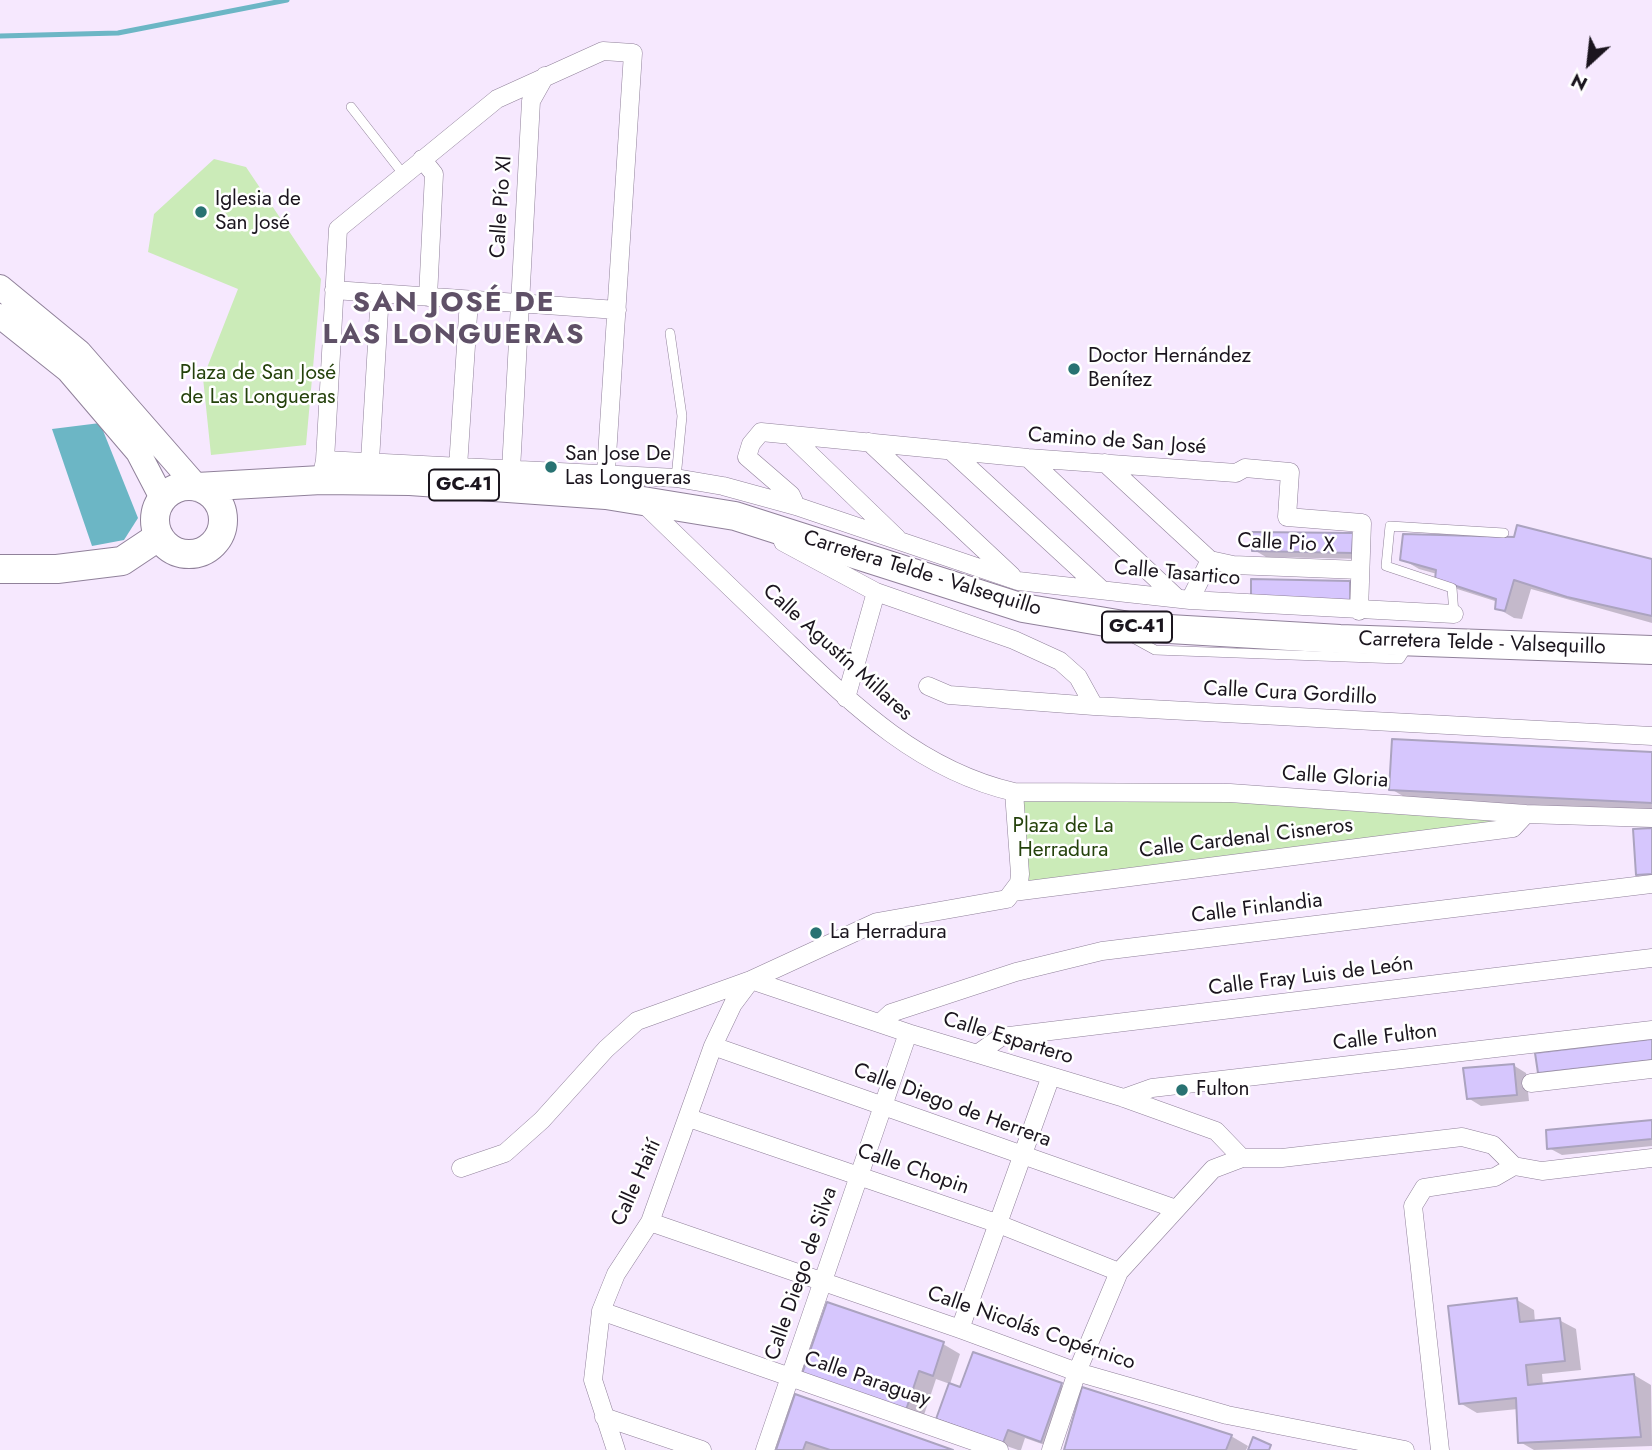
<!DOCTYPE html>
<html>
<head>
<meta charset="utf-8">
<style>
  body { margin:0 }
  #map { position:relative; width:1652px; height:1450px; overflow:hidden; background:#f6e8fe; font-family:Jost,sans-serif }
  canvas { display:block }
  .north { position:absolute; left:1554px; top:28px; width:70px; height:70px; -webkit-text-stroke:5px #fff; paint-order:stroke; rotate:207deg; font-size:19px; font-weight:700; line-height:28px; text-align:center; color:#1b151e }
  .north::after { content:''; display:block; margin:auto; width:24px; height:32px; background:#1b151e; clip-path:polygon(50% 0,100% 100%,50% 72%,0 100%) }
</style>
</head>
<body>
<div id="map">
<canvas width="1652" height="1450"></canvas>
<div class="north">N</div>
</div>
<script>
const context = document.querySelector('canvas').getContext('2d');
context.lineJoin = 'round';
function fill(path, color) { context.fillStyle = color; context.fill(path, 'evenodd'); }
function strokePath(path, color, width, dash) { context.strokeStyle = color; context.lineWidth = width; context.lineCap = dash ? 'butt' : 'round'; context.setLineDash(dash || []); context.stroke(path); }
function drawText(font, color, halo, rows, align = 'center') {
  context.font = font + ' Jost,sans-serif'; context.lineWidth = 5; context.setLineDash([]); context.textBaseline = 'middle'; context.strokeStyle = halo; context.fillStyle = color; for (const [text, x, y, turn = 0] of rows) {
    context.save(); context.translate(x, y); context.rotate((+turn || 0) * Math.PI / 180); context.textAlign = isNaN(turn) ? turn : align; if (halo) context.strokeText(text, 0, 0); context.fillText(text, 0, 0); context.restore();
  }
}
fill(new Path2D(`
  M214 159 246 167 321 279 306 445 211 455 203 378 238 289 148 252 154 214Z
  M1018 797H1228L1515 817 1510 825 1023 885Z`), '#cbebb8');
fill(new Path2D(`
  M100 423 138 518 124 540 92 546 52 429Z`), '#6cb6c5');
fill(new Path2D(`
  M1352 535 1364 559 1266 557 1254 550Z
  M1402 559 1652 561V623L1531 589 1522 619 1514 618 1497 608 1498 602 1454 588 1437 574 1419 569Z
  M1652 754V811L1408 799 1391 789Z
  M1652 1041V1068L1552 1079 1539 1072Z
  M1513 1065 1526 1073 1529 1101 1481 1106 1468 1098Z
  M1652 1122V1146L1562 1155 1549 1148Z
  M1517 1300 1534 1310 1535 1322 1559 1320 1576 1329 1581 1370 1542 1374 1543 1385 1634 1375 1651 1385 1652 1446 1534 1450 1520 1442 1518 1409 1477 1413 1460 1403Z
  M943 1344 960 1354 950 1384 936 1379 923 1418 821 1383Z
  M1061 1385 1078 1394 1059 1450 1025 1438 1021 1450H1018L955 1428 961 1390Z
  M796 1397 948 1450H778Z
  M1231 1436 1248 1446 1246 1450H1066Z`), '#0003');
strokePath(new Path2D(`
  M0 36 118 33 287 0`), '#6cb6c5', 5);
const building = new Path2D(`
  M1517 525 1652 559V616L1567 597 1514 580 1505 611 1495 609 1496 599 1435 579 1436 570 1400 560 1403 534 1514 537Z
  M1252 532 1353 533 1352 553 1252 551Z
  M1251 579 1350 581V601L1251 599Z
  M1392 739 1652 752V803L1389 790Z
  M1652 828V874L1636 875 1633 829Z
  M1652 1039V1060L1538 1073 1535 1053Z
  M1514 1064 1517 1095 1467 1099 1463 1068Z
  M1652 1120V1139L1547 1149 1546 1130Z
  M1517 1298 1520 1322 1560 1318 1565 1361 1526 1365 1528 1385 1634 1374 1641 1437 1518 1443 1516 1398 1459 1404 1448 1306Z
  M827 1302 944 1342 933 1376 919 1371 906 1410 802 1374Z
  M973 1352 1062 1383 1041 1442 1008 1430 1003 1443 936 1419 949 1383 960 1387Z
  M1082 1387 1232 1435 1226 1450H1064Z
  M795 1394 953 1450H830L806 1442 803 1450H776Z
  M1253 1437 1271 1445 1269 1450H1248Z`);
fill(building, '#d6c6fd');
strokePath(building, '#aba3bf', 2);
const lane = new Path2D(`
  M351 107 404 175
  M670 333 682 416 676 478
  M1454 614 1452 588 1386 566 1390 526 1504 533
  M1135 632V639L1155 650 1400 659 1408 646`);
const street = new Path2D(`
  M422 159 434 174 428 297
  M334 290 617 310
  M790 435 897 538
  M869 442 1012 576
  M951 451 1101 589
  M1028 458 1177 598
  M325 460 338 229 497 99 603 51 633 53 605 487
  M370 461 380 293
  M1105 463 1210 560 1190 600
  M458 467 469 300
  M511 470 531 101 545 76
  M321 480 325 460 676 478 723 486 796 506 1018 581 1190 600 1454 614
  M796 506 791 495 747 457 751 444 761 432 1028 458 1236 473 1245 468 1290 472 1287 517 1362 523 1359 611
  M783 542 876 592 1014 640 1060 661 1078 677 1094 706
  M1210 560 1233 565 1360 570
  M928 686 949 695 1094 706 1652 736
  M846 698 876 592
  M1014 792 1230 793 1526 814 1652 818
  M1013 892 1513 828 1526 814
  M751 980 908 1033 1124 1098 1216 1131 1242 1158
  M880 1023 891 1013 1016 972 1102 951 1652 884
  M713 1046 1176 1209
  M980 1052 1001 1037 1652 958
  M1531 1083 1652 1069
  M1124 1098 1152 1088 1652 1030
  M689 1118 996 1223 1119 1272
  M461 1168 505 1153 542 1120 606 1049 637 1021 751 980 877 922 1007 899 1019 883 1020 874 1014 792C915 769 848 700 777 632 732 589 687 546 642 502
  M650 1222 960 1329 1077 1372 1227 1415 1405 1450
  M601 1311 999 1450
  M960 1329 1051 1076
  M604 1417 702 1450
  M616 1450 593 1380 601 1311 616 1274 650 1222 713 1046 733 1004 751 980
  M765 1450 908 1033
  M1051 1450 1077 1372 1119 1272 1213 1169 1242 1158H1282L1462 1137 1493 1145 1514 1166 1542 1171 1652 1158
  M1440 1450 1413 1206 1424 1188 1495 1177 1514 1166`);
const secondary = new Path2D(`
  M0 287 79 352 197 487
  M0 316 68 370 138 452 162 498`);
const primary = new Path2D(`
  M155 520a34 34 0 1 1 68 0a34 34 0 1 1-68 0Z
  M197 487 321 480 410 481 606 495 735 516 1023 608 1135 627 1340 639 1652 650
  M0 569H57L122 561 158 537`);
strokePath(lane, '#90819a', 10);
strokePath(street, '#90819a', 19);
strokePath(secondary, '#90819a', 26);
strokePath(primary, '#90819a', 30);
strokePath(lane, '#fff', 9);
strokePath(street, '#fff', 18);
strokePath(secondary, '#fff', 24);
strokePath(primary, '#fff', 28);
for (const [x, y, r, color] of [
  [201,212,7,"#287272"],
  [1074,369,7,"#287272"],
  [551,467,7,"#287272"],
  [816,933,7,"#287272"],
  [1182,1090,7,"#287272"]
]) { const dot = new Path2D(); dot.arc(x, y, r, 0, 2 * Math.PI); context.fillStyle = color; context.fill(dot); strokePath(dot, '#fff', 2.5); }
for (const [x, y, w] of [
  [464,485,70],
  [1137,627,70]
]) { const box = new Path2D(); box.roundRect(x - w / 2, y - 15.5, w, 31, 5); context.fillStyle = '#fff'; context.fill(box); strokePath(box, '#1b151e', 2); }
drawText('bold 19px', '#1b151e', null, [
  ["GC-41",464,485],
  ["GC-41",1137,627]
]);
drawText('21px', '#1b151e', '#fff', [
  ["Iglesia de",215,200],
  ["San José",215,224],
  ["Doctor Hernández",1088,357],
  ["Benítez",1088,381],
  ["San Jose De",565,455],
  ["Las Longueras",565,479],
  ["La Herradura",830,933],
  ["Fulton",1196,1090]
], 'left');
drawText('21px', '#1b151e', '#fff', [
  ["Calle Pío XI",502,207,-86],
  ["Camino de San José",1117,442,4],
  ["Calle Pio X",1286,544,3],
  ["Carretera Telde - Valsequillo",922,574,17],
  ["Calle Tasartico",1177,574,5],
  ["Carretera Telde - Valsequillo",1482,644,2],
  ["Calle Agustín Millares",837,653,42],
  ["Calle Cura Gordillo",1290,694,3],
  ["Calle Gloria",1335,778,4],
  ["Calle Cardenal Cisneros",1246,839,-7],
  ["Calle Finlandia",1257,909,-7],
  ["Calle Fray Luis de León",1311,977,-7],
  ["Calle Fulton",1385,1038,-7],
  ["Calle Espartero",1008,1039,17],
  ["Calle Diego de Herrera",952,1106,20],
  ["Calle Chopin",913,1170,19],
  ["Calle Haití",637,1183,-66],
  ["Calle Diego de Silva",802,1274,-71],
  ["Calle Nicolás Copérnico",1031,1329,19],
  ["Calle Paraguay",867,1380,19]
]);
drawText('21px', '#25420c', '#fff', [
  ["Plaza de San José",258,374],
  ["de Las Longueras",258,398],
  ["Plaza de La",1063,827],
  ["Herradura",1063,851]
]);
context.letterSpacing = '2px';
drawText('bold 28px', '#5f5067', '#fff', [
  ["SAN JOSÉ DE",454,304],
  ["LAS LONGUERAS",454,336]
]);
context.letterSpacing = '0px';
</script>
</body>
</html>
